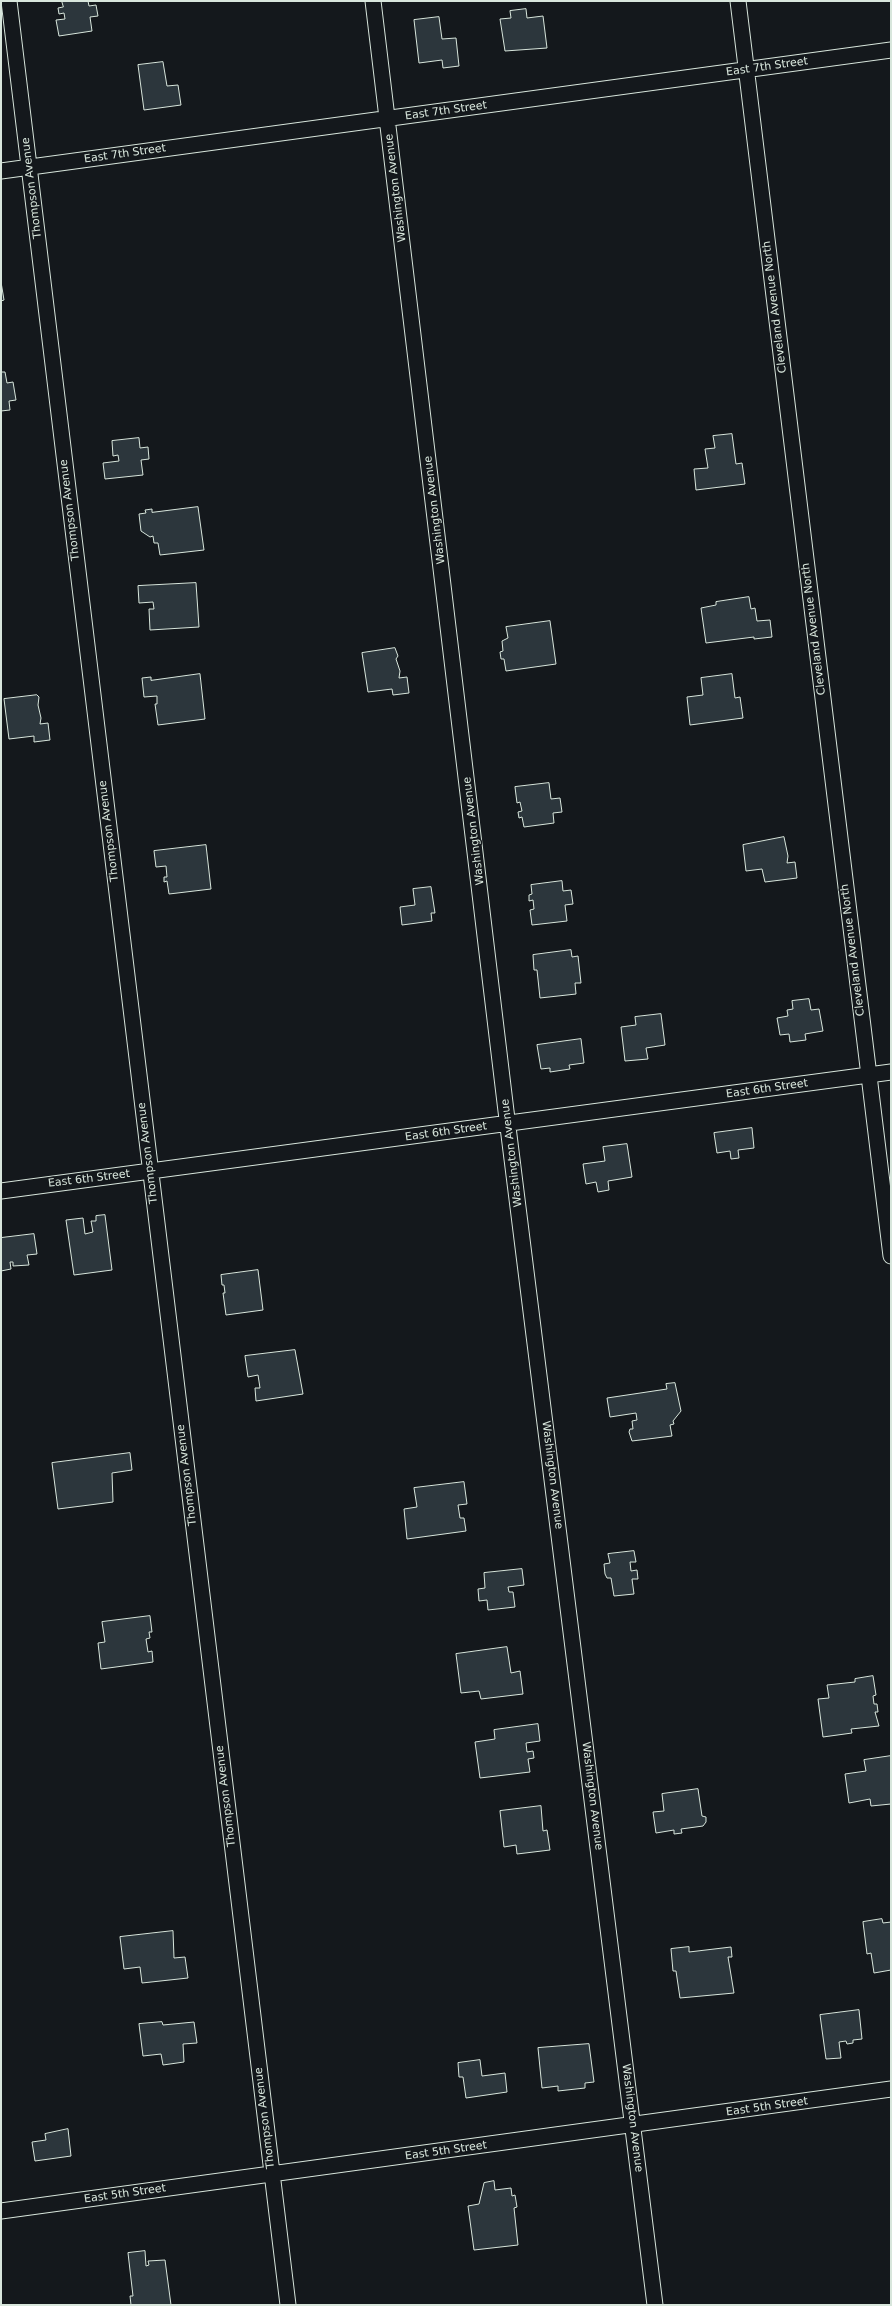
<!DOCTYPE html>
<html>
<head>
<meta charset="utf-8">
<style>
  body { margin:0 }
  #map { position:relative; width:892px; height:2306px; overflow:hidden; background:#14181c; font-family:"DejaVu Sans",sans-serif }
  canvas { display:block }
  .frame { position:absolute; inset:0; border:2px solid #d8e6dc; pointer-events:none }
</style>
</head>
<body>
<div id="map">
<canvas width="892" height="2306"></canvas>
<div class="frame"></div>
</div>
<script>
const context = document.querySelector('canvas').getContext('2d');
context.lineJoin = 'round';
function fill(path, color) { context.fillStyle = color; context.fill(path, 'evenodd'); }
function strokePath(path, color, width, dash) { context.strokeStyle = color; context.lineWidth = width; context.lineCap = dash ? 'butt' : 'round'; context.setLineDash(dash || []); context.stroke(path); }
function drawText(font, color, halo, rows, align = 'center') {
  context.font = font + ' "DejaVu Sans",sans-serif'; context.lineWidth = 3; context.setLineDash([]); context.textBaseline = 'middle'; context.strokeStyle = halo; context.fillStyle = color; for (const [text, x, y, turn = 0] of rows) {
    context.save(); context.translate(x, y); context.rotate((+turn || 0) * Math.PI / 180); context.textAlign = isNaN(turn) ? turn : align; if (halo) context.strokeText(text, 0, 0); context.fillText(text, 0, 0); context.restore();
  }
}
const building = new Path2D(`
  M62 1H88L89 6 96 5 98 16 90 17 92 31 59 36 56 20 65 19 64 13 59 14 58 8 63 7Z
  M526 9 527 18 543 16 547 48 505 51 500 19 511 18 510 11Z
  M439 17 442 39 456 38 459 66 443 68 442 60 419 63 414 20Z
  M163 62 167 86 178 85 181 105 144 110 138 65Z
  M1 282 4 300 1 301Z
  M1 372H5L7 383 13 382 16 400 9 401 10 410 1 411Z
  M732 434 736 464 742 463 745 484 696 490 694 469 708 468 705 449 715 448 713 436Z
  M139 438 140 448 148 447 149 459 141 460 143 475 105 479 103 463 119 461 118 455 113 456 112 441Z
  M198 507 204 550 160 555 158 543H154L153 536 150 537 141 531 139 514 146 513 145 510 152 509V512Z
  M196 583 199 627 150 630 149 609H154L153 602 139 603 138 586Z
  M749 597 751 609 755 608 757 621 770 620 772 637 754 639V637L706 643 701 608 716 605V602Z
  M550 621 556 664 506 671 504 659H501L500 652 503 651 502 641 508 638 506 627Z
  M395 648 398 656 396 659 400 671 399 678 407 677 409 693 393 695 392 689 368 692 362 653Z
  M200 674 205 719 158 725 155 704H157V696L144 697 142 678 151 677V680Z
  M732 674 735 698 740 697 743 718 690 725 687 697 703 695 701 678Z
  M37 695 39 697 38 705 41 718 40 724 48 723 50 740 34 742V736L9 739 4 699Z
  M549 783 551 799 560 798 562 812 553 813 554 823 524 827 522 817 519 818 518 812 522 811 520 802 517 803 515 787Z
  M784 837 788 856 787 863 795 862 797 878 765 882 762 869 746 871 743 845Z
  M206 845 211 889 169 894 167 881 164 882V877H167L166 866 156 867 154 851Z
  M562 881 563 891 571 890 573 904 565 905 567 921 532 925 530 910 534 909 533 900 529 901V895L532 894 531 885Z
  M431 887 435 913H431L432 921 402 925 400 907 415 905 413 889Z
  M571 950 572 957 578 956 581 983H575L576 994 540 998 537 970H534L533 955Z
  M809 999 811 1010 819 1009 823 1031 805 1034 806 1040 790 1042 789 1034 780 1035 777 1018 788 1016 787 1010 793 1009 792 1001Z
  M661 1014 665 1045 646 1048 648 1059 625 1061 621 1027 636 1025 635 1017Z
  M581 1039 584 1063 569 1065 570 1069 550 1072V1068L541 1069 537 1045Z
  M752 1128 754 1148 738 1150 739 1158 731 1159 730 1151 717 1153 714 1133Z
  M627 1144 632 1177 608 1181 609 1190 598 1192 596 1182 586 1184 583 1164 605 1161 603 1147Z
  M105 1215 112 1270 74 1275 66 1220 83 1218 85 1234 93 1232 91 1221H96V1216Z
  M34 1234 37 1254 27 1255 29 1265 13 1266V1262H10L11 1269 1 1271V1238Z
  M258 1270 263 1310 226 1315 223 1293H225L224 1285H222L221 1275Z
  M295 1350 303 1394 256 1401 255 1388H260L258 1375 248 1377 245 1356Z
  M675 1383 681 1411 673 1421 674 1424 670 1425 672 1436 632 1441 629 1432 630 1429H633L632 1421 637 1420 636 1413 610 1417 607 1398 667 1389 666 1384Z
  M130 1453 132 1470 112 1473 113 1502 58 1509 52 1463Z
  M464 1482 467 1504 458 1505 460 1518H464L466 1531 407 1539 404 1509 417 1507 414 1488Z
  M634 1551 636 1562H630L631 1571 637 1570 638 1579H632L634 1594 614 1596 611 1578H607L605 1574 604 1564 610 1563 608 1554Z
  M522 1569 524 1585 508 1587 509 1592H513L515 1607 488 1610 487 1600 479 1601 478 1589 485 1588 484 1573Z
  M150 1616 152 1632H149L150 1638 146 1639 148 1652 152 1651 153 1662 101 1669 98 1643 105 1642 102 1622Z
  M507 1647 511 1673 520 1671 523 1694 481 1699 479 1691 461 1693 456 1654Z
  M873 1676 876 1695 873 1696 874 1704H877L878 1712H875L879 1726 851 1729 852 1733 823 1737 818 1699 829 1698 827 1685 855 1682V1679Z
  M538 1724 540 1741 526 1743 527 1752 533 1751 534 1758 528 1759 530 1772 480 1778 475 1742 495 1739 494 1730Z
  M891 1756V1804L871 1806 870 1799 849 1803 845 1774 866 1771 864 1760Z
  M698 1789 702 1816 706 1817V1822L703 1826 681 1829 682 1833 674 1834V1830L656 1833 653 1812 664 1811 662 1794Z
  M541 1806 543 1831 547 1830 550 1850 517 1854 516 1845 504 1847 500 1811Z
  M882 1919 883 1923 891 1922V1970L874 1973 871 1953 867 1954 863 1922Z
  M173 1931 174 1958 185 1957 188 1978 142 1983 140 1967 124 1969 120 1937Z
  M689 1947V1952L731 1947 732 1957H728L734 1993 680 1998 676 1971H673L671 1949Z
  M859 2010 862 2039 853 2040V2043L847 2044 846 2041 839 2042 841 2058 826 2059 820 2015Z
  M162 2022 163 2025 194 2022 197 2043 183 2044 184 2062 163 2065 161 2054 143 2056 139 2024Z
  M589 2044 594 2082 585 2083V2088L558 2091V2086L542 2088 538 2048Z
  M480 2060 482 2076 505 2073 507 2092 466 2098 463 2077H459L458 2063Z
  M68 2129 71 2156 35 2161 32 2142 46 2140 45 2134Z
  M494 2181 495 2190 511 2188 512 2196 515 2195 517 2207 514 2208 518 2245 474 2250 468 2206 479 2204 484 2183Z
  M145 2251 146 2266 149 2265 148 2261 165 2260 171 2305H131L130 2296H133L128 2253Z`);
fill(building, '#2c363c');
strokePath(building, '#d8e6dc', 1);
const street = new Path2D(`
  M9 1 288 2305
  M373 1 506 1111 655 2305
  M738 1 891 1256
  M1 171 891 50
  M1 1191 891 1072
  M1 2211 891 2089`);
strokePath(street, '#d8e6dc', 17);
strokePath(street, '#14181c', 15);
drawText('11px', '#d8e6dc', '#14181c', [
  ["East 7th Street",767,67,-8],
  ["East 7th Street",446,111,-8],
  ["East 7th Street",125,154,-8],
  ["Thompson Avenue",32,188,-97],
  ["Washington Avenue",396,188,-97],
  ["Cleveland Avenue North",775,307,-97],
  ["Thompson Avenue",70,510,-97],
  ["Washington Avenue",435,510,-97],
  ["Cleveland Avenue North",814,629,-97],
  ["Thompson Avenue",109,831,-97],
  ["Washington Avenue",474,831,-97],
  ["Cleveland Avenue North",853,950,-97],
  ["East 6th Street",767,1089,-8],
  ["East 6th Street",446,1132,-8],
  ["Thompson Avenue",148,1153,-97],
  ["Washington Avenue",512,1153,-97],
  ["East 6th Street",89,1179,-7],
  ["Thompson Avenue",187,1475,-97],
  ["Washington Avenue",552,1475,83],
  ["Thompson Avenue",226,1796,-97],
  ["Washington Avenue",592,1796,83],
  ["East 5th Street",767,2107,-8],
  ["Thompson Avenue",265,2118,-97],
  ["Washington Avenue",632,2118,83],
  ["East 5th Street",446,2151,-8],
  ["East 5th Street",125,2194,-8]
]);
</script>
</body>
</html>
